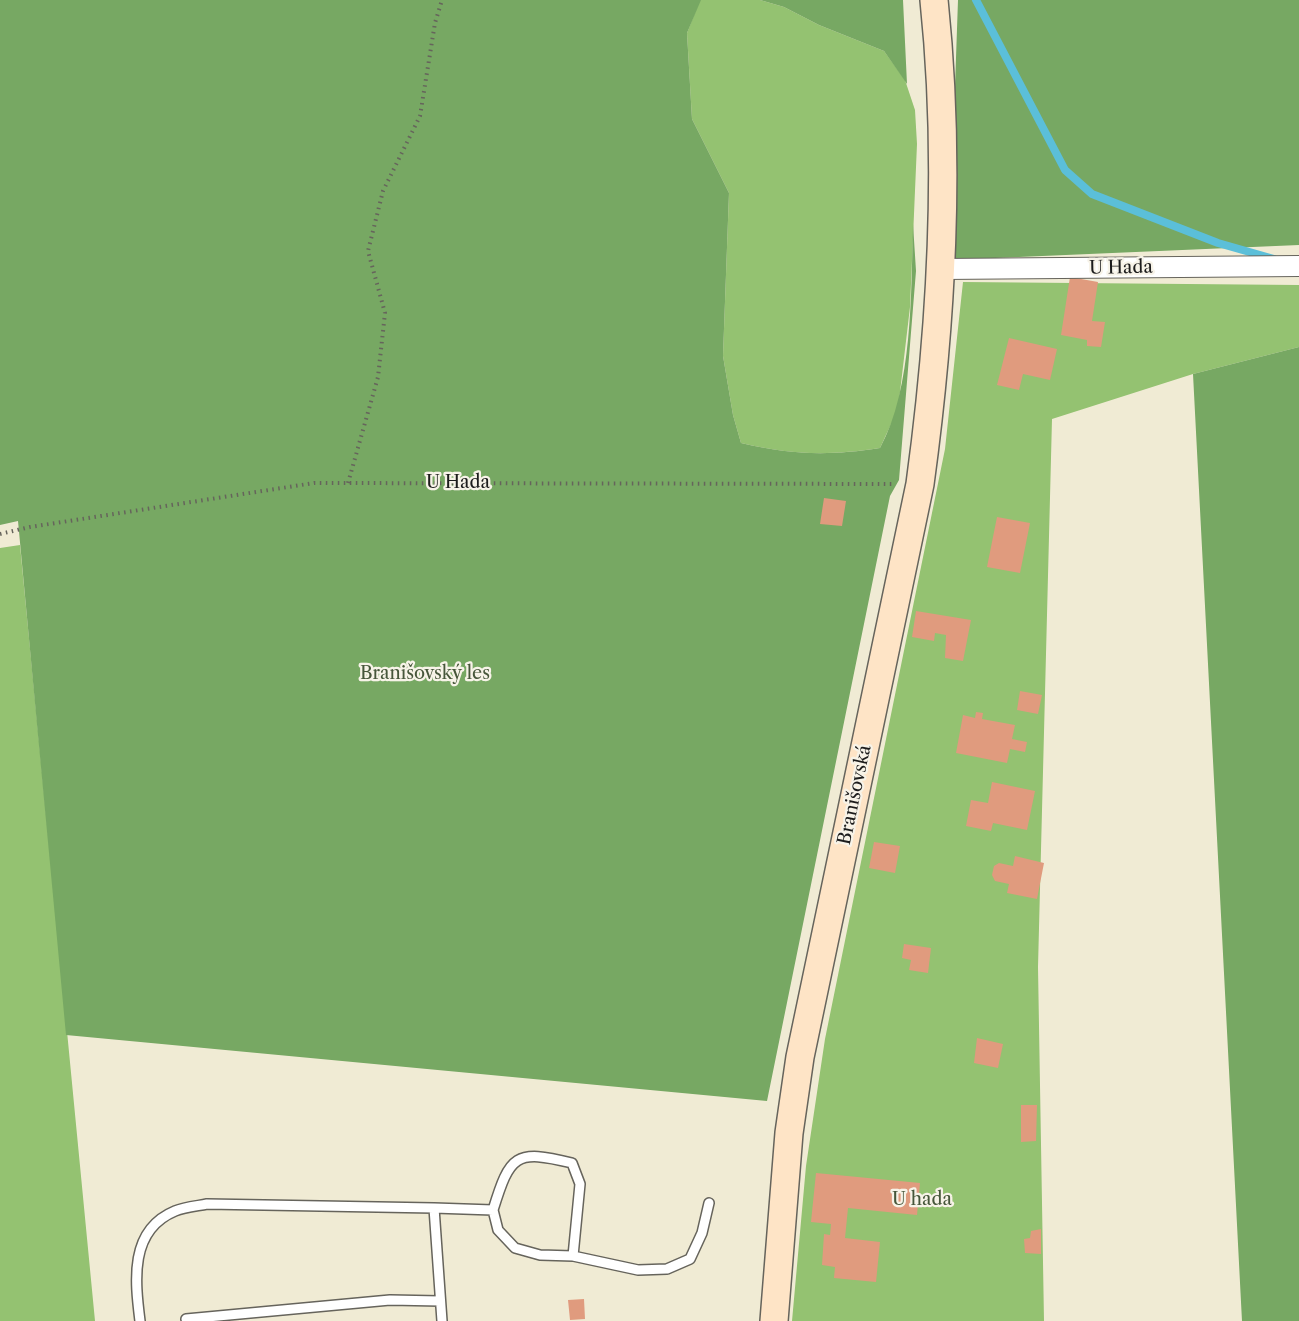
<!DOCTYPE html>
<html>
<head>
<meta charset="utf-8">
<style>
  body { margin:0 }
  canvas { display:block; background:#f0ebd4 }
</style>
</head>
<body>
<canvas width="1299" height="1321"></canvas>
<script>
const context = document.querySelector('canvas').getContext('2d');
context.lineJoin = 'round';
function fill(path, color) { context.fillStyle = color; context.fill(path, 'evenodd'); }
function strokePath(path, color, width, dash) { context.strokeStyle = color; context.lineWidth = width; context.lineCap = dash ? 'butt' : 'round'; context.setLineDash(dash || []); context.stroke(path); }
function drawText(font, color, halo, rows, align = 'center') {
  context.font = font + ' "Libre Caslon Text",serif'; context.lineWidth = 4.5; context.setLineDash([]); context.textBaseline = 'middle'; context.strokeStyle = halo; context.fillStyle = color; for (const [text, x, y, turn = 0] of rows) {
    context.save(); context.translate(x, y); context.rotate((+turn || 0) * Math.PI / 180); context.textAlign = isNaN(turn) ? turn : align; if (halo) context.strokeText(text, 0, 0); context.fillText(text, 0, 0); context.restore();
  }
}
fill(new Path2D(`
  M700 0H760L784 7 819 25 884 51 905 80 915 110 917 144 910 307 898 409 880 448C827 456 793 455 741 443L733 415 723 356 729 193 692 119 687 33Z
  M963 282 1299 285V347L1193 374 1052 419 1038 967 1044 1321H792L806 1166 825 1039 945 449Z
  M20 545 95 1321H0V548Z`), '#94c271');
fill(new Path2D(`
  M0 0H701L687 33 692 119 729 193 723 356 733 415 741 443C793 455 828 456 880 448 913 388 911 292 913 224L916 271 899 480 890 496 767 1101 66 1035 18 521 0 525Z
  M760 0H903L907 84 884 51 819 25 784 7Z
  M958 0H1299V245L949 260Z
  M1299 347V1321H1242L1193 374Z`), '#77a863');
strokePath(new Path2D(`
  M976 0 1065 170 1092 194 1218 243 1274 259`), '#5bbfd9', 8);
fill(new Path2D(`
  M1070 277 1098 282 1092 321 1105 322 1101 347 1087 346V340L1061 335Z
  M1009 338 1057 349 1050 380 1023 374 1019 390 997 385Z
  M824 498 846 501 842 526 820 524Z
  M997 517 1030 523 1020 573 987 567Z
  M916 611 971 620 963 661 945 658 946 635 935 633 934 641 912 637Z
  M1020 691 1042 695 1038 714 1017 710Z
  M976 712 983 713 982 719 1015 725 1012 739 1027 742 1025 752 1010 749 1007 763 956 753 963 715 975 718Z
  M992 782 1035 791 1027 830 993 823 991 831 966 826 971 800 988 803Z
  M874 842 900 846 895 873 869 868Z
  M1015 856 1044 863 1037 899 1007 893 1009 884 995 881 992 875 994 866 999 863 1013 866Z
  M904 944 931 948 928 973 909 970 911 960 902 958Z
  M977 1038 1003 1044 998 1068 974 1063Z
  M1021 1105H1037L1036 1141 1021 1142Z
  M816 1173 920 1183 917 1215 848 1208 845 1238 880 1242 876 1282 834 1278 835 1267 822 1265 824 1234 830 1235 831 1224 811 1222Z
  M1041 1229V1254L1025 1253 1024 1239 1030 1238 1031 1231Z
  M584 1299 585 1319 570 1320 568 1300Z`), '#e09b7e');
const lane = new Path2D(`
  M434 1208 493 1210C510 1155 515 1149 572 1163L580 1184 573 1256
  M493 1210 498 1230 515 1248 540 1255 573 1256 638 1270 667 1269 690 1259 702 1233 709 1203
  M186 1319 390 1300 440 1301
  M140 1321C135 1281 129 1230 175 1211 185 1207 197 1206 207 1204L434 1208 442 1321`);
const street = new Path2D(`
  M943 269 1299 266`);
const secondary = new Path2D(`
  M774 1321 789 1133 800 1057 920 484C942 323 951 162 934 0`);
strokePath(lane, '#66645c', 12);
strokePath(street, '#66645c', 22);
strokePath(secondary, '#66645c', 30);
strokePath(new Path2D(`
  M348 483 378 377 385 313 368 251 383 191 420 116 435 23 442 0
  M0 534 30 527 314 483 895 484`), '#66645c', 4, [1.5, 4.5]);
strokePath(lane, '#fff', 9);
strokePath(street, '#fff', 20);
strokePath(secondary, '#fee4c6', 27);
drawText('18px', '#1c1c1c', '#f7f3e8', [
  ["U Hada",1121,268,-1],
  ["U Hada",458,483],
  ["Branišovská",855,795,-78]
]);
drawText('18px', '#46563a', '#f7f3e8', [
  ["Branišovský les",425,674],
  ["U hada",922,1200]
]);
</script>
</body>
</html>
